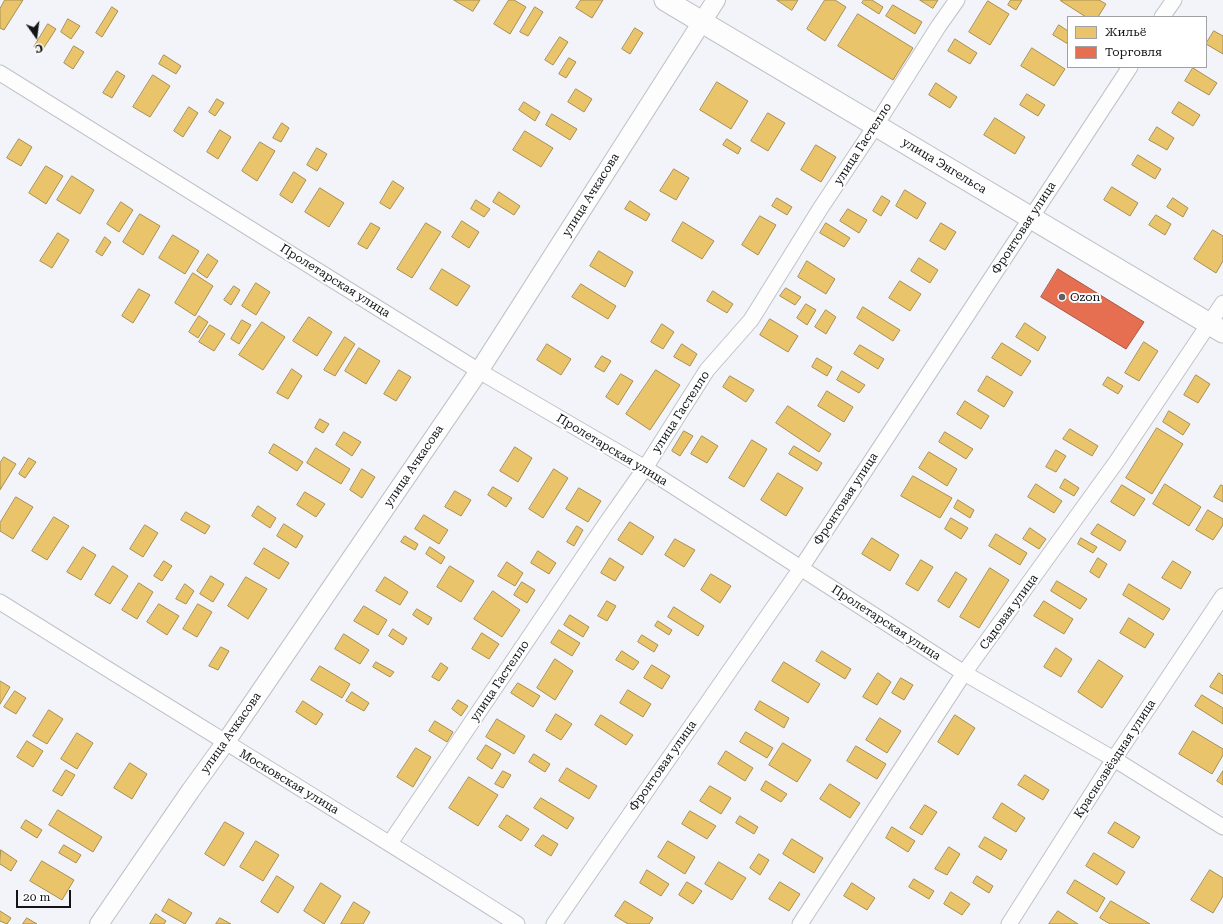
<!DOCTYPE html>
<html>
<head>
<meta charset="utf-8">
<style>
  body { margin:0 }
  #map { position:relative; width:1223px; height:924px; overflow:hidden; background:#f2f4fa; font-family:"Roboto Serif",serif }
  canvas { display:block }
  .legend { position:absolute; left:1067px; top:16px; width:140px; height:52px; box-sizing:border-box; background:#fff; border:1px solid #a0a1a2; margin:0; padding:5px 7px; list-style:none; font-size:12px; color:#121417 }
  .legend li { display:flex; align-items:center; gap:8px; height:20px }
  .legend b { width:20px; border:1px solid #a0a1a2 }
  .north { position:absolute; left:16px; top:16px; width:40px; height:40px; -webkit-text-stroke:3px #fff; paint-order:stroke; rotate:166deg; font-size:11px; font-weight:700; line-height:16px; text-align:center; color:#121417 }
  .north::after { content:''; display:block; margin:auto; width:14px; height:18px; background:#121417; clip-path:polygon(50% 0,100% 100%,50% 72%,0 100%) }
  .scale { position:absolute; left:16px; top:890px; width:55px; height:18px; box-sizing:border-box; border:2px solid #121417; border-top:0; padding-left:5px; font-size:12px; line-height:14px; white-space:nowrap; color:#121417; -webkit-text-stroke:3px #fff; paint-order:stroke }
</style>
</head>
<body>
<div id="map">
<canvas width="1223" height="924"></canvas>
<ul class="legend">
<li><b style="height:11px;background:#e9c46a"></b>Жильё</li>
<li><b style="height:11px;background:#e76f51"></b>Торговля</li>
</ul>
<div class="north">С</div>
<div class="scale">20 m</div>
</div>
<script>
const context = document.querySelector('canvas').getContext('2d');
context.lineJoin = 'round';
function fill(path, color) { context.fillStyle = color; context.fill(path, 'evenodd'); }
function strokePath(path, color, width, dash) { context.strokeStyle = color; context.lineWidth = width; context.lineCap = dash ? 'butt' : 'round'; context.setLineDash(dash || []); context.stroke(path); }
function drawText(font, color, halo, rows, align = 'center') {
  context.font = font + ' "Roboto Serif",serif'; context.lineWidth = 4; context.setLineDash([]); context.textBaseline = 'middle'; context.strokeStyle = halo; context.fillStyle = color; for (const [text, x, y, turn = 0] of rows) {
    context.save(); context.translate(x, y); context.rotate((+turn || 0) * Math.PI / 180); context.textAlign = isNaN(turn) ? turn : align; if (halo) context.strokeText(text, 0, 0); context.fillText(text, 0, 0); context.restore();
  }
}
const homes = new Path2D(`
  M5 0H23L4 30 0 28V9Z
  M454 0H480L473 11Z
  M509 0H514L526 7 510 34 494 24Z
  M581 0H603L592 18 576 8Z
  M777 0H798L792 10Z
  M825 0H835L846 7 825 41 807 29Z
  M864 0H872L883 7 879 14 862 3Z
  M920 0H938L933 8Z
  M1011 0H1022L1016 10 1008 5Z
  M1061 0H1099L1106 4 1098 17H1086L1061 1Z
  M988 1 1009 14 990 45 969 32Z
  M893 5 922 22 915 34 886 16Z
  M112 7 118 11 102 37 96 33Z
  M535 7 543 12 528 36 520 32Z
  M858 14 913 48 893 80 838 46Z
  M68 19 80 26 71 39 61 32Z
  M48 24 56 29 41 52 34 47Z
  M1059 25 1068 31V44L1053 35Z
  M635 28 643 33 630 54 622 49Z
  M1214 31 1223 36V54L1206 44Z
  M560 37 568 42 553 65 545 60Z
  M955 39 977 53 970 64 948 51Z
  M74 46 84 52 73 69 64 63Z
  M1032 48 1065 69 1054 86 1021 66Z
  M164 55 181 66 176 74 159 64Z
  M569 58 576 62 566 78 559 74Z
  M1193 68 1217 83 1209 95 1185 81Z
  M117 71 125 76 112 98 103 93Z
  M153 75 170 86 150 117 133 107Z
  M717 82 748 101 731 129 700 110Z
  M936 83 957 97 950 108 929 95Z
  M576 89 592 99 584 112 568 102Z
  M1027 94 1045 105 1038 116 1020 105Z
  M217 99 224 103 215 116 209 112Z
  M524 102 540 112 535 121 519 110Z
  M1179 102 1200 115 1193 126 1172 113Z
  M189 107 198 113 183 137 174 131Z
  M768 113 785 123 768 151 751 141Z
  M552 114 577 129 570 140 546 125Z
  M995 118 1025 137 1015 154 984 135Z
  M282 123 289 128 281 142 273 138Z
  M1157 127 1174 138 1167 150 1149 140Z
  M220 130 231 137 218 159 207 152Z
  M525 131 553 148 541 167 513 150Z
  M19 139 32 147 21 166 7 158Z
  M727 139 741 148 738 154 723 145Z
  M260 142 275 151 257 181 242 171Z
  M816 145 836 157 821 182 801 170Z
  M317 148 327 154 317 171 307 165Z
  M1138 155 1161 169 1155 179 1132 165Z
  M46 166 63 176 46 204 29 193Z
  M674 169 689 178 676 200 660 191Z
  M294 172 306 180 292 203 280 195Z
  M72 176 94 190 80 214 57 200Z
  M393 181 404 188 390 209 380 203Z
  M1112 187 1138 203 1130 216 1104 200Z
  M320 188 344 203 329 227 305 212Z
  M905 190 926 203 917 219 896 206Z
  M499 192 520 206 514 215 493 202Z
  M882 196 890 201 881 216 873 211Z
  M777 198 792 207 787 215 772 206Z
  M1173 198 1188 208 1183 217 1167 207Z
  M476 200 490 209 484 217 471 209Z
  M630 201 650 214 646 221 625 209Z
  M121 202 133 210 119 232 107 224Z
  M848 209 867 220 859 233 840 221Z
  M140 214 160 226 143 255 123 242Z
  M1156 215 1171 224 1165 235 1149 225Z
  M760 216 776 225 758 255 742 245Z
  M462 221 479 232 469 248 452 237Z
  M683 222 714 241 702 259 672 241Z
  M371 223 380 228 367 249 358 244Z
  M426 223 441 232 412 278 397 269Z
  M826 223 850 238 844 247 820 233Z
  M941 223 956 232 945 250 930 241Z
  M1213 230 1223 236V261L1216 273 1194 259Z
  M58 233 69 240 52 268 40 261Z
  M173 235 199 251 185 274 159 258Z
  M105 237 111 242 102 256 96 252Z
  M599 251 633 272 625 287 590 266Z
  M208 254 218 261 207 278 197 271Z
  M919 258 938 270 930 283 911 271Z
  M807 261 835 279 826 294 798 277Z
  M442 269 470 286 457 306 430 289Z
  M193 273 213 286 195 316 175 303Z
  M900 281 921 294 910 311 889 298Z
  M256 283 270 292 256 315 242 306Z
  M581 284 616 306 608 319 572 297Z
  M234 286 240 290 231 305 224 300Z
  M786 288 801 297 795 305 780 296Z
  M139 289 150 295 133 323 122 316Z
  M713 291 733 304 727 313 707 301Z
  M806 304 816 310 807 325 797 318Z
  M863 307 900 330 893 341 857 318Z
  M826 310 836 317 826 334 815 327Z
  M199 316 208 322 198 338 189 332Z
  M309 317 332 332 317 356 293 341Z
  M770 319 798 336 788 352 760 335Z
  M242 320 251 325 239 344 231 339Z
  M262 322 285 337 263 370 239 355Z
  M1025 323 1046 337 1038 351 1016 337Z
  M662 324 674 332 663 349 651 342Z
  M210 325 225 334 214 351 199 342Z
  M345 337 355 344 335 376 324 370Z
  M1144 342 1158 351 1139 381 1125 373Z
  M1002 343 1031 361 1021 376 992 358Z
  M547 344 571 359 561 375 537 360Z
  M682 344 697 354 690 366 674 357Z
  M860 345 884 359 878 369 854 354Z
  M359 348 380 361 366 384 345 371Z
  M602 356 611 361 604 372 595 367Z
  M817 358 832 367 827 376 812 367Z
  M292 369 302 376 288 399 277 393Z
  M399 370 411 377 396 401 384 394Z
  M656 370 680 385 650 430 626 414Z
  M842 371 865 385 859 393 837 380Z
  M621 374 633 381 618 405 606 397Z
  M1196 375 1210 384 1198 403 1184 395Z
  M730 376 754 390 746 402 723 387Z
  M987 376 1013 392 1004 407 978 391Z
  M1108 377 1123 386 1118 394 1103 385Z
  M827 391 853 407 844 422 818 406Z
  M965 401 989 416 981 429 957 414Z
  M788 406 831 434 819 452 776 423Z
  M1169 411 1190 424 1183 435 1163 422Z
  M320 419 329 424 323 433 315 428Z
  M1157 428 1183 444 1152 494 1126 478Z
  M1070 429 1098 446 1092 456 1063 439Z
  M684 431 693 436 680 456 672 451Z
  M344 432 361 442 352 456 336 445Z
  M945 432 973 449 966 459 939 442Z
  M702 436 718 446 707 463 691 454Z
  M752 440 767 449 744 487 729 478Z
  M274 444 303 462 297 471 269 453Z
  M794 446 822 463 817 471 789 454Z
  M515 447 532 458 518 482 500 471Z
  M316 448 350 469 341 484 307 463Z
  M1056 450 1066 456 1056 472 1046 467Z
  M929 452 957 469 947 486 919 468Z
  M4 457 16 464 0 490V463Z
  M29 458 36 462 25 478 19 474Z
  M362 469 375 477 362 498 350 490Z
  M554 469 568 478 543 518 529 509Z
  M778 473 803 488 786 516 761 500Z
  M913 476 952 498 940 518 901 496Z
  M1065 479 1079 488 1074 496 1060 488Z
  M1036 484 1062 501 1054 513 1028 497Z
  M1165 484 1201 507 1189 526 1153 504Z
  M1122 485 1145 499 1134 516 1111 502Z
  M1221 485 1223 486V502L1214 497Z
  M493 487 512 498 506 507 488 495Z
  M579 488 601 501 588 522 566 509Z
  M455 491 471 500 461 516 445 507Z
  M305 492 325 504 316 517 297 505Z
  M16 497 33 507 13 539 0 531V523Z
  M958 500 974 510 970 518 954 508Z
  M258 506 276 518 270 528 252 516Z
  M1208 510 1223 519V525L1213 540 1196 530Z
  M186 512 210 526 205 534 181 520Z
  M424 515 448 530 439 544 415 529Z
  M54 517 69 526 47 560 32 551Z
  M951 518 968 528 961 539 945 529Z
  M630 522 654 537 642 555 618 540Z
  M284 524 303 536 296 548 277 536Z
  M1098 524 1126 541 1120 551 1091 534Z
  M145 525 158 533 143 557 130 549Z
  M577 526 583 530 574 546 567 542Z
  M1030 528 1046 539 1039 549 1023 539Z
  M996 534 1027 553 1020 565 989 546Z
  M405 536 418 544 415 550 401 542Z
  M872 538 899 555 890 571 862 554Z
  M1081 538 1097 547 1093 553 1078 544Z
  M675 539 695 550 684 567 665 555Z
  M83 547 96 555 81 580 67 572Z
  M430 547 445 557 441 564 426 554Z
  M264 548 289 563 279 579 254 564Z
  M538 551 556 563 549 574 531 563Z
  M610 558 624 567 615 581 601 573Z
  M1098 558 1107 564 1099 578 1090 572Z
  M921 560 933 567 918 591 906 584Z
  M164 561 172 566 162 581 154 576Z
  M1173 561 1191 572 1181 589 1162 578Z
  M507 562 523 573 515 586 498 576Z
  M113 566 128 576 110 604 95 595Z
  M450 566 474 581 461 602 437 587Z
  M990 568 1009 580 979 628 960 617Z
  M956 572 967 579 949 608 938 601Z
  M711 574 731 586 720 603 701 590Z
  M211 576 224 584 213 602 200 594Z
  M246 577 267 589 248 619 228 606Z
  M385 577 408 592 400 605 376 591Z
  M1057 581 1087 599 1080 609 1051 591Z
  M522 582 535 590 527 603 514 595Z
  M139 583 153 592 137 619 122 610Z
  M185 584 194 591 186 604 176 599Z
  M1129 584 1170 609 1163 620 1123 595Z
  M493 591 520 610 502 637 474 619Z
  M607 601 616 606 607 621 598 616Z
  M1044 601 1073 619 1064 634 1034 616Z
  M159 604 179 616 167 635 147 622Z
  M198 604 212 612 197 637 183 629Z
  M364 606 387 620 378 635 354 621Z
  M674 607 704 626 698 636 668 617Z
  M417 609 432 618 428 625 413 615Z
  M570 615 589 627 583 637 564 625Z
  M1129 618 1154 634 1145 648 1120 633Z
  M658 621 672 630 669 635 655 626Z
  M393 629 407 638 403 645 389 636Z
  M559 630 580 643 572 656 551 643Z
  M482 633 499 644 489 659 472 649Z
  M344 634 369 650 360 664 335 649Z
  M642 635 658 645 654 652 638 642Z
  M221 647 229 651 218 670 209 666Z
  M1056 648 1072 659 1061 677 1044 667Z
  M622 651 639 662 633 670 616 660Z
  M822 651 851 669 845 679 816 661Z
  M555 659 573 671 555 700 537 688Z
  M1099 660 1123 676 1102 708 1078 692Z
  M376 662 394 672 390 677 373 667Z
  M784 662 820 684 808 703 772 681Z
  M441 663 448 668 439 681 432 677Z
  M652 665 670 676 662 689 644 678Z
  M320 666 350 684 342 698 311 680Z
  M878 673 891 682 877 705 863 697Z
  M1219 673 1223 676V694L1210 687Z
  M901 678 913 685 904 700 892 693Z
  M0 681 10 687 0 704Z
  M518 683 540 696 533 707 511 693Z
  M628 690 651 704 643 717 620 703Z
  M15 691 26 698 16 714 4 707Z
  M352 692 369 703 364 711 346 701Z
  M1202 695 1223 708V724L1195 706Z
  M458 700 468 706 461 716 452 709Z
  M303 701 323 714 316 725 296 712Z
  M760 701 789 718 784 728 755 710Z
  M49 710 63 719 47 744 33 736Z
  M556 714 572 724 561 740 546 731Z
  M601 715 633 735 626 745 595 725Z
  M955 715 975 728 958 755 938 742Z
  M880 718 901 731 887 753 866 740Z
  M497 719 525 736 514 754 486 737Z
  M435 721 453 732 447 742 429 731Z
  M1193 731 1223 749V755L1212 774 1179 754Z
  M746 732 773 748 767 758 740 742Z
  M77 733 93 743 77 769 61 759Z
  M27 741 43 751 33 767 17 757Z
  M783 743 811 760 797 782 769 765Z
  M486 745 501 754 492 769 477 759Z
  M856 746 886 764 877 779 847 761Z
  M416 748 431 757 413 787 397 777Z
  M726 751 753 768 745 781 718 764Z
  M534 754 550 764 545 772 529 762Z
  M130 763 147 774 132 799 114 788Z
  M567 768 597 786 589 799 559 781Z
  M66 770 75 775 62 796 53 791Z
  M503 771 511 775 503 788 495 784Z
  M1223 771V785L1217 781Z
  M1025 775 1049 790 1043 800 1018 785Z
  M469 777 498 795 478 826 449 808Z
  M766 781 787 794 781 802 761 790Z
  M830 784 860 803 850 818 820 799Z
  M710 786 731 798 721 814 700 801Z
  M541 798 574 818 567 829 534 808Z
  M1002 803 1025 818 1016 832 993 818Z
  M925 805 937 812 922 835 910 828Z
  M58 810 102 837 93 852 49 825Z
  M690 811 716 826 707 839 682 824Z
  M507 815 529 829 521 841 499 827Z
  M740 816 758 827 754 834 736 823Z
  M26 820 42 830 37 838 21 828Z
  M225 822 244 833 224 866 205 854Z
  M1115 822 1140 837 1133 848 1108 833Z
  M892 827 915 841 908 852 886 838Z
  M543 835 558 844 551 856 535 846Z
  M985 837 1007 850 1001 860 979 847Z
  M792 839 823 858 814 873 783 854Z
  M256 841 279 855 263 881 240 867Z
  M668 841 695 857 685 874 658 857Z
  M64 845 81 855 76 863 59 853Z
  M949 847 960 854 947 875 935 869Z
  M1 850 17 861 11 871 0 864Z
  M1094 853 1125 872 1117 885 1086 866Z
  M759 854 769 860 760 875 750 868Z
  M42 861 74 880 62 900 30 881Z
  M719 862 746 878 732 900 705 884Z
  M647 870 669 884 661 896 640 883Z
  M1210 870 1223 878V896L1213 913 1191 900Z
  M277 876 294 887 278 913 261 902Z
  M977 876 993 886 989 893 973 883Z
  M914 879 934 891 929 899 909 887Z
  M1075 880 1105 898 1097 912 1067 893Z
  M687 882 702 891 693 904 679 895Z
  M780 882 800 894 789 911 769 899Z
  M321 883 341 896 324 924 304 911Z
  M852 883 875 898 867 910 844 896Z
  M951 892 970 904 962 915 944 904Z
  M169 899 192 913 185 924 162 911Z
  M625 901 653 918 649 924H628L615 916Z
  M1111 901 1150 924H1110L1100 918Z
  M354 902 370 912 363 924H341Z
  M0 911 11 918 7 924 0 921Z
  M1058 911 1078 924H1049Z
  M156 914 166 921 164 924H150Z
  M27 918 37 924H23Z
  M220 918 231 924H216Z`);
fill(homes, '#e9c46a');
strokePath(homes, '#a88f51', 1);
const shops = new Path2D(`
  M1058 269 1144 322 1126 349 1041 297Z`);
fill(shops, '#e76f51');
strokePath(shops, '#a75440', 1);
const minor = new Path2D(`
  M1162 17 1174 0
  M0 73 479 371 645 468 964 673 1114 759 1223 827
  M0 602C172 710 346 815 517 924
  M390 843 605 525 645 468 707 370 751 320 820 209 876 125 938 27 957 0
  M554 924 801 568 1130 67
  M800 924 964 673 1117 461 1223 303
  M1009 924 1114 759 1223 596`);
const tertiary = new Path2D(`
  M99 924 191 790 225 743 479 371 716 0`);
const secondary = new Path2D(`
  M665 0 1223 332`);
strokePath(minor, '#c0c2c7', 17);
strokePath(tertiary, '#c0c2c7', 20);
strokePath(secondary, '#c0c2c7', 23);
strokePath(minor, '#fdfdfe', 15);
strokePath(tertiary, '#fdfdfe', 18);
strokePath(secondary, '#fdfdfe', 21);
for (const [x, y, r, color] of [
  [1062,297,4,"#606266"]
]) { const dot = new Path2D(); dot.arc(x, y, r, 0, 2 * Math.PI); context.fillStyle = color; context.fill(dot); strokePath(dot, '#fff', 1.5); }
drawText('12px', '#121417', '#fff', [
  ["улица Гастелло",863,144,-57],
  ["улица Энгельса",944,166,31],
  ["улица Ачкасова",591,195,-58],
  ["Фронтовая улица",1024,228,-57],
  ["Пролетарская улица",335,281,32],
  ["улица Гастелло",681,412,-57],
  ["Пролетарская улица",612,450,31],
  ["улица Ачкасова",414,466,-56],
  ["Фронтовая улица",846,499,-57],
  ["Садовая улица",1009,612,-54],
  ["Пролетарская улица",886,623,33],
  ["улица Гастелло",500,681,-56],
  ["улица Ачкасова",231,733,-55],
  ["Краснозвёздная улица",1115,759,-57],
  ["Фронтовая улица",663,766,-55],
  ["Московская улица",289,782,31]
]);
drawText('12px', '#121417', '#fff', [
  ["Ozon",1070,297]
], 'left');
</script>
</body>
</html>
